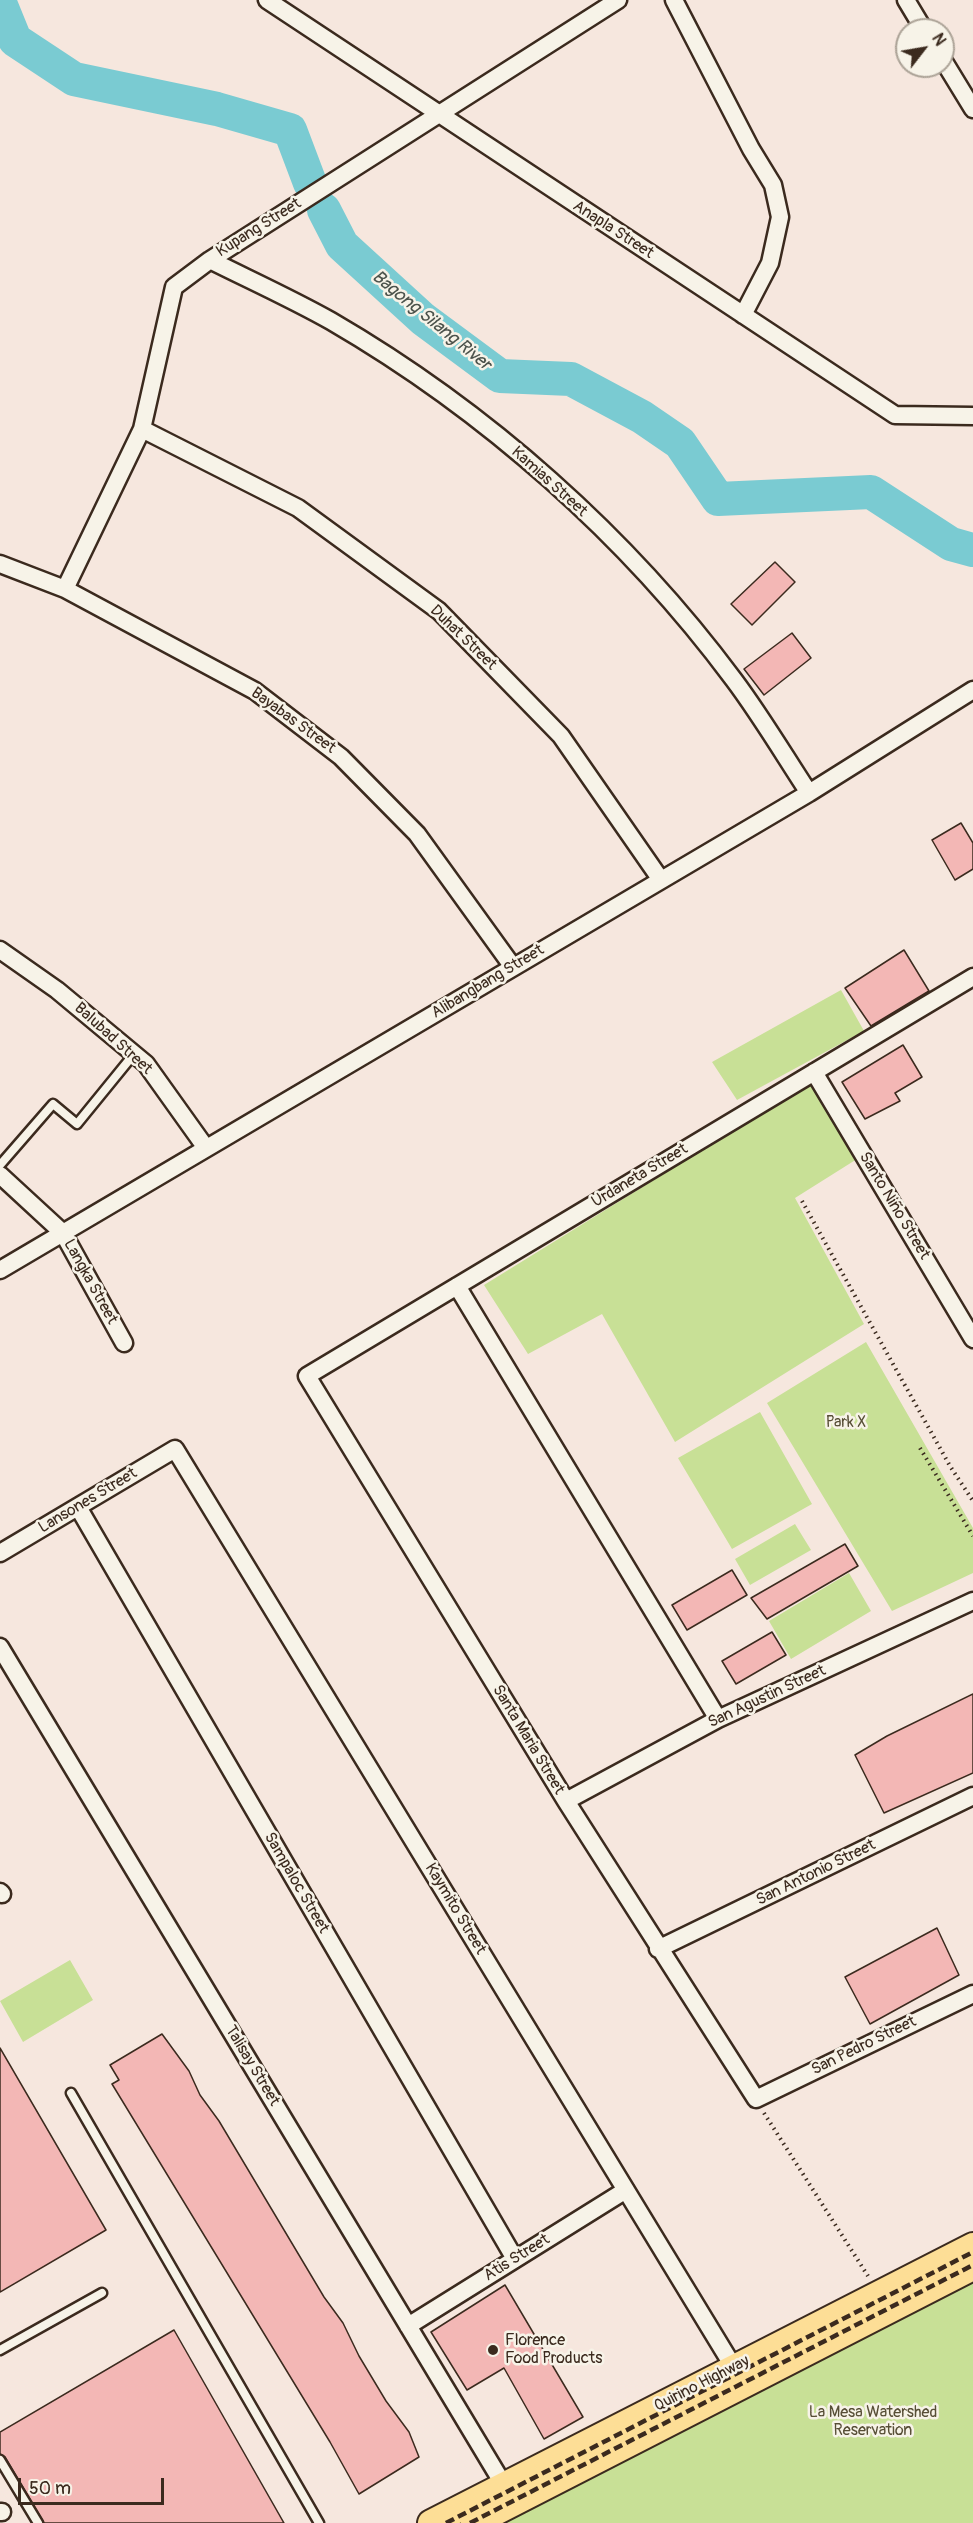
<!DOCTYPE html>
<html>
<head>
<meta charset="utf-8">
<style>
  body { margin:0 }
  #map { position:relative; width:973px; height:2523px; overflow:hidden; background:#f6e7de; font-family:Pangolin,sans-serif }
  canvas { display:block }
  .north { position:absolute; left:895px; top:18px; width:60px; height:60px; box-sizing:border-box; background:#f7f3e8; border:2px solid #aca397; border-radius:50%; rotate:59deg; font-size:16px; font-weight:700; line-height:24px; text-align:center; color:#3b2a1e }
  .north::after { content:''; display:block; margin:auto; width:21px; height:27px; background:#3b2a1e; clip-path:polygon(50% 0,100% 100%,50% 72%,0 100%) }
  .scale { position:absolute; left:18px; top:2478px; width:146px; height:27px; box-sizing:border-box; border:3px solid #3b2a1e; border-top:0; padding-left:8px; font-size:18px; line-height:21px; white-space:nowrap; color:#3b2a1e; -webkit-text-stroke:4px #f7f3e8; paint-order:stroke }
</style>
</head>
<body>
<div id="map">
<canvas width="973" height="2523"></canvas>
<div class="north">N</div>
<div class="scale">50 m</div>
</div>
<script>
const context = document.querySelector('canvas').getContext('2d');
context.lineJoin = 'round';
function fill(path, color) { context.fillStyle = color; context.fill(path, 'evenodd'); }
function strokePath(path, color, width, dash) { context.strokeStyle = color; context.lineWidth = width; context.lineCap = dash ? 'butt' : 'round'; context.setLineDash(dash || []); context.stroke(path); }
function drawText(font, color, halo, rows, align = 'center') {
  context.font = font + ' Pangolin,sans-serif'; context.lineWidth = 5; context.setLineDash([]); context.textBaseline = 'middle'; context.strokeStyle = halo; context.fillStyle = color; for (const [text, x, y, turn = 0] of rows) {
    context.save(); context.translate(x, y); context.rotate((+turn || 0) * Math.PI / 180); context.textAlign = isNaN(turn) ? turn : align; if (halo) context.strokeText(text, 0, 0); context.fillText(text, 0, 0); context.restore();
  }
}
fill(new Path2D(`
  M841 990 864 1031 737 1100 712 1062Z
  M814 1081 857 1159 795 1198 864 1324 675 1442 602 1314 528 1354 484 1285Z
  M866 1342 973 1528V1573L892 1611 767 1403Z
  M760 1412 812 1504 732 1549 678 1458Z
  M795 1524 811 1550 750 1585 735 1559Z
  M849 1573 871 1611 791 1659 769 1621Z
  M70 1960 93 2000 23 2042 0 2001Z
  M973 2258V2523H457Z`), '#c8e096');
strokePath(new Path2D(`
  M0 3 15 40 74 79 217 109 290 130 310 183
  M324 210 342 245 423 319 500 376 571 379 642 417 680 443 718 499 871 492 951 544 973 550`), '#7acbd2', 34);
const building = new Path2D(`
  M775 562 795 582 752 625 731 604Z
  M792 633 811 658 764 695 744 669Z
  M961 823 973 843V869L955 880 932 840Z
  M904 950 929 991 871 1026 845 988Z
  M903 1045 922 1077 895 1093 900 1101 865 1119 842 1082Z
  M845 1544 858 1566 767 1619 751 1598Z
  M732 1570 747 1595 687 1630 672 1605Z
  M772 1632 786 1655 736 1684 722 1661Z
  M973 1694V1773L884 1813 855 1755 887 1736Z
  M937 1928 959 1975 870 2024 845 1977Z
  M162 2034 189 2071 200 2095 219 2121 324 2297 343 2323 359 2356 386 2401 409 2432 419 2457 359 2494 330 2442 112 2084 119 2080 110 2065Z
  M0 2048 106 2230 0 2292Z
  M505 2285 583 2417 544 2439 504 2368 467 2390 431 2332Z
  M174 2330 284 2523H44L5 2457 0 2454V2432Z`);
fill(building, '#f3b7b5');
strokePath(building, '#3b2a1e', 1.5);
const lane = new Path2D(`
  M0 1165 53 1104 77 1124 134 1054
  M71 2093 319 2523
  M0 2350 102 2293
  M0 2460 38 2523`);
const street = new Path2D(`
  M267 0 895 415 973 416
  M674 0 751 149 773 185 780 217 770 263 743 315
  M906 0 924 30
  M943 60 973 109
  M210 260C250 280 292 299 331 321 486 411 627 536 734 680 761 716 784 755 809 793
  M142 429 298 508 439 611 561 736 661 880
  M0 564 65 589 255 691 341 757 417 834 513 967
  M65 589 142 429 174 287 210 260 618 0
  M0 950 57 990 146 1064 206 1148
  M973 977 307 1376 566 1801 756 2099 973 1994
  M814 1072 973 1339
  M0 1175 63 1233 124 1343
  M0 1270 809 793 973 690
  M457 1286 718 1719
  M78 1507 515 2259
  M0 1553 175 1449 739 2376
  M0 1647 508 2492
  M566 1801 718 1719 973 1601
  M0 1892 2 1894
  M658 1949 973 1796
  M408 2326 626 2190
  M0 2512H2`);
const primary = new Path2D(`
  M431 2523 973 2246
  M474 2523 973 2267`);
strokePath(lane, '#3b2a1e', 13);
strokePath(street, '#3b2a1e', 21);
strokePath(primary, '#3b2a1e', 30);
strokePath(new Path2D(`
  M802 1201 950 1466 973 1501
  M920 1448 973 1536
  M764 2113 868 2276`), '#3b2a1e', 4, [1.5, 4.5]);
strokePath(lane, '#f7f3e8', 8);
strokePath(street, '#f7f3e8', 16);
strokePath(primary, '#fdde96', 26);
strokePath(new Path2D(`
  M446 2523 973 2252
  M470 2523 973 2265`), '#3b2a1e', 4.5, [9, 4.5]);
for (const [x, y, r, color] of [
  [493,2350,6,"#3b2a1e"]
]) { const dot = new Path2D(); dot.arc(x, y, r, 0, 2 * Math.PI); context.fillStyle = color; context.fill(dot); strokePath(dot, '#f7f3e8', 2); }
drawText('16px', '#3b2a1e', '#f7f3e8', [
  ["Kupang Street",259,228,-32],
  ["Anapla Street",613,230,33],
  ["Kamias Street",549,482,42],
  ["Duhat Street",463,638,44],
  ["Bayabas Street",293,721,36],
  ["Alibangbang Street",488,982,-31],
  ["Balubad Street",113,1039,42],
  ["Urdaneta Street",640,1176,-31],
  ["Santo Niño Street",894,1206,59],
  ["Langka Street",90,1282,61],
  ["Lansones Street",88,1501,-31],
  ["San Agustin Street",767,1697,-25],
  ["Santa Maria Street",528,1740,59],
  ["San Antonio Street",816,1873,-26],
  ["Sampaloc Street",296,1883,60],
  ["Kaymito Street",455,1909,59],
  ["San Pedro Street",864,2046,-26],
  ["Talisay Street",252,2066,59],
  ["Atis Street",517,2258,-32],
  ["Quirino Highway",702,2384,-27]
]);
drawText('16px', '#574e36', '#f7f3e8', [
  ["Park X",846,1423],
  ["La Mesa Watershed",873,2413],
  ["Reservation",873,2431]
]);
drawText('16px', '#3b2a1e', '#f7f3e8', [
  ["Florence",505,2341],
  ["Food Products",505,2359]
], 'left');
drawText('italic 18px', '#4b524b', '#f7f3e8', [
  ["Bagong Silang River",431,321,39]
]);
</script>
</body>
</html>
